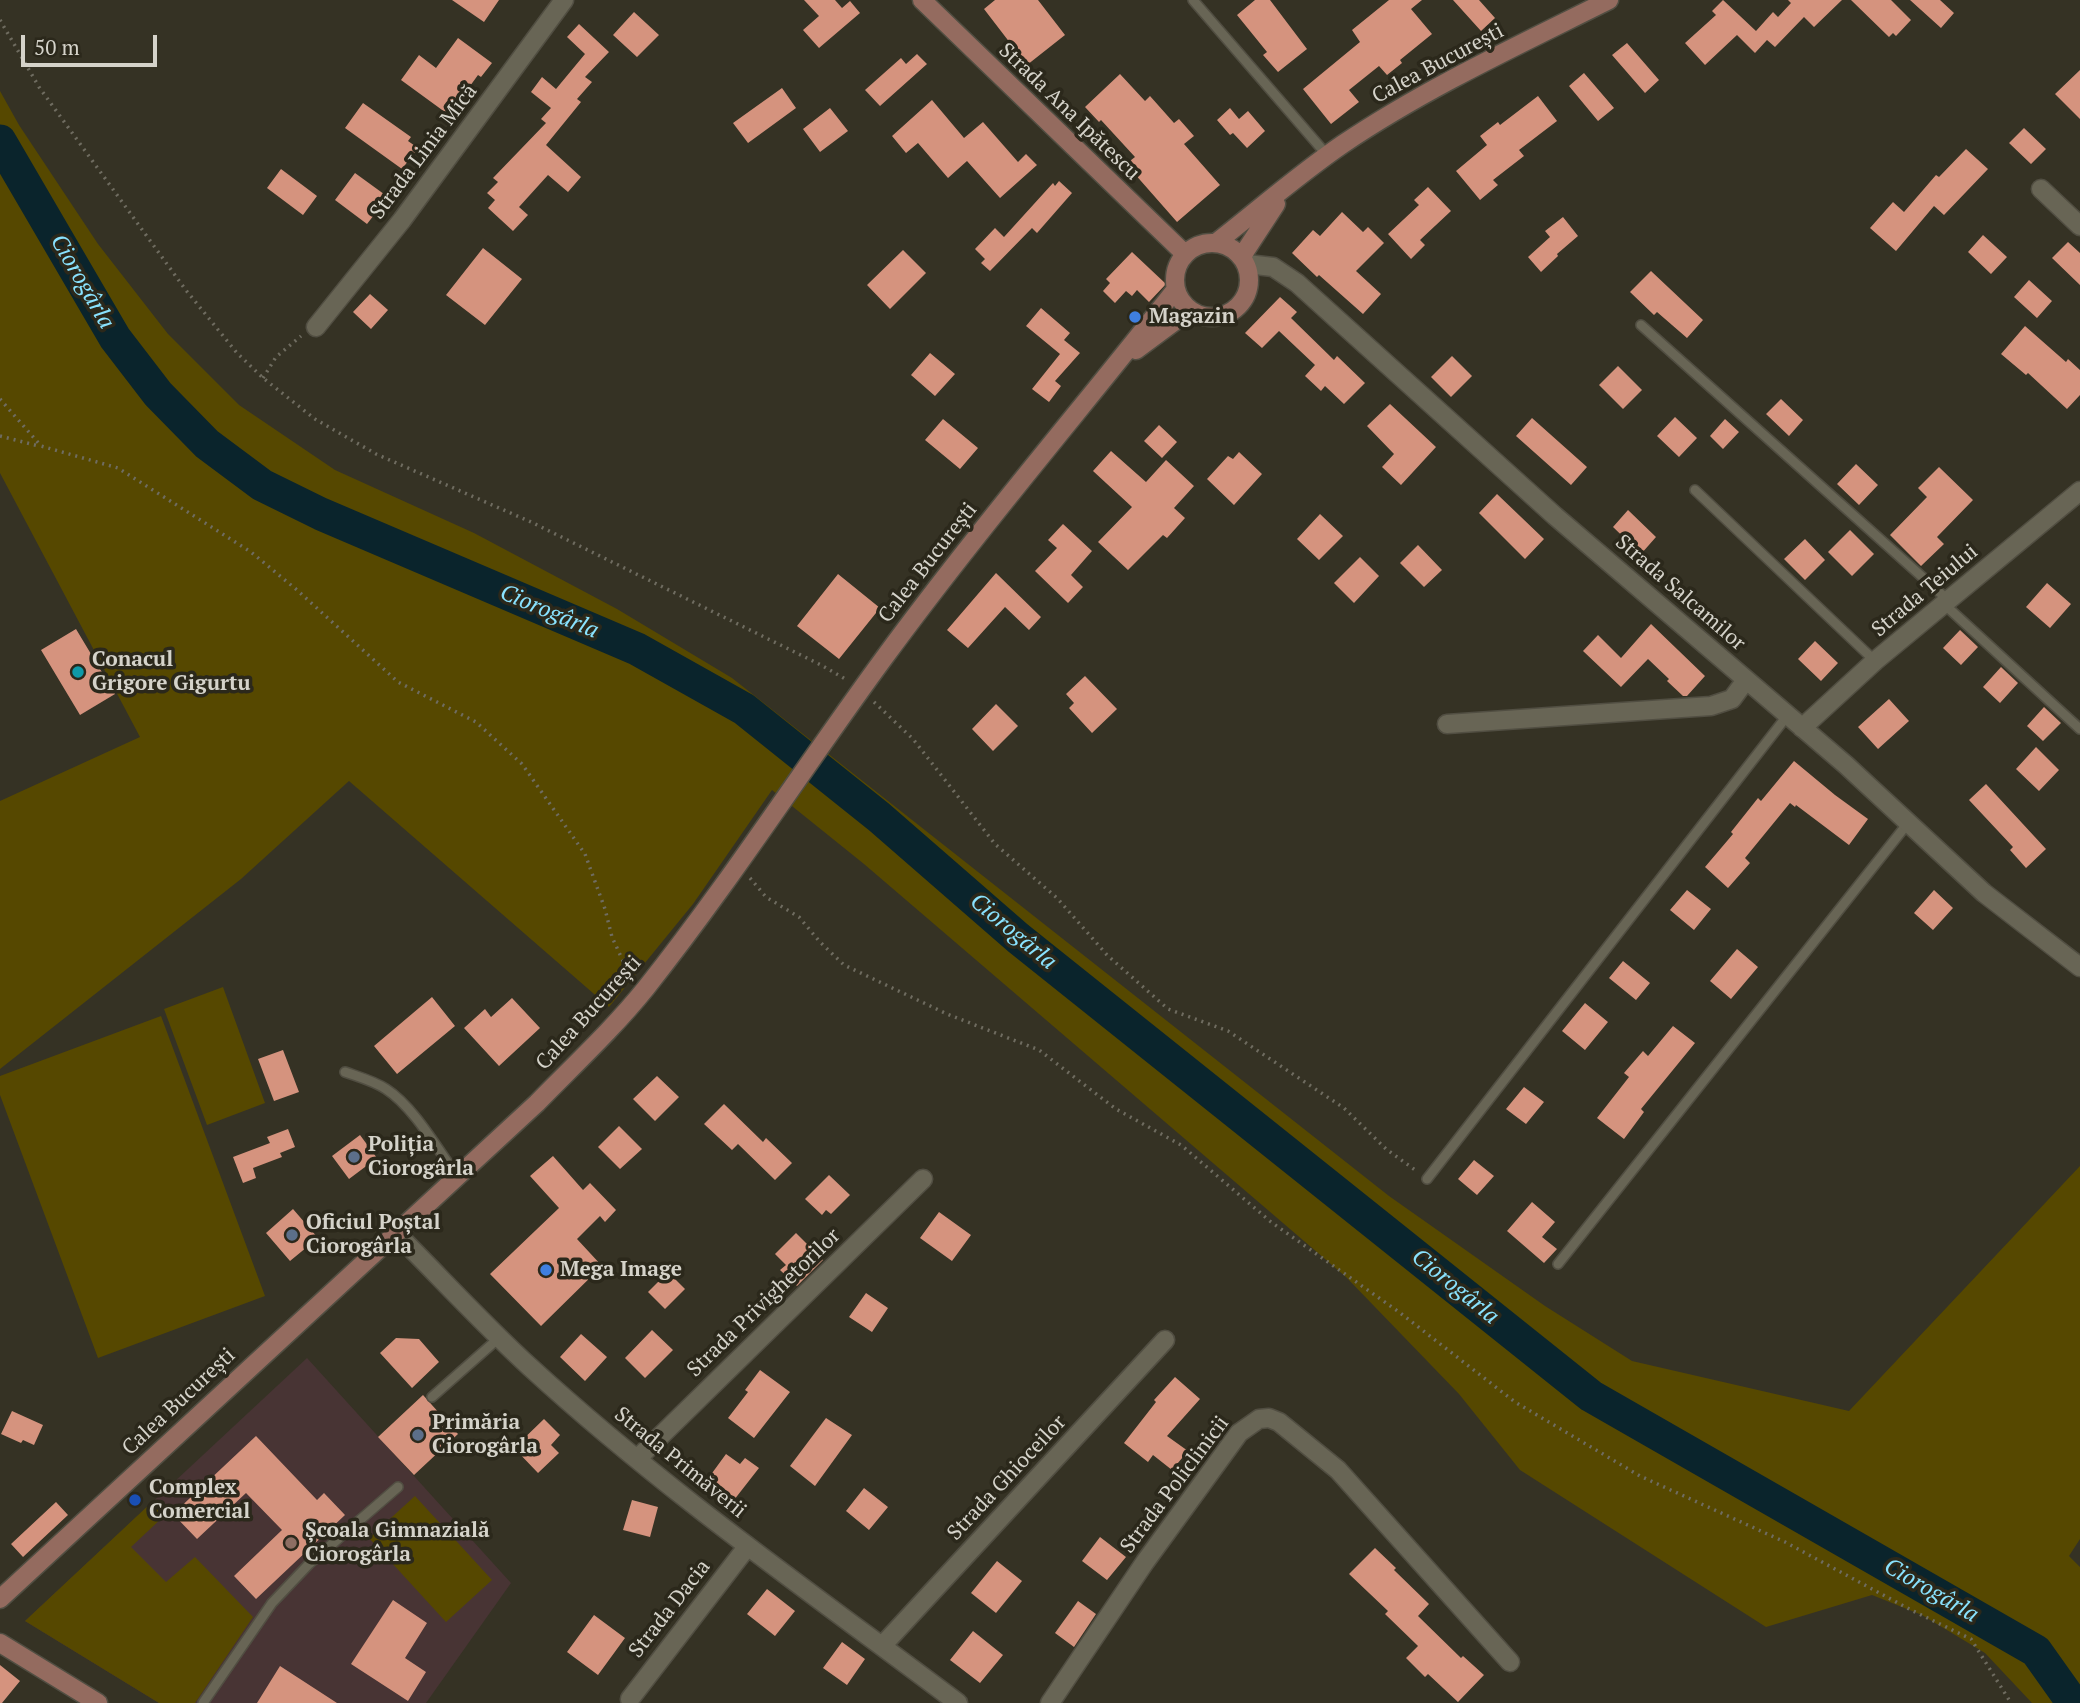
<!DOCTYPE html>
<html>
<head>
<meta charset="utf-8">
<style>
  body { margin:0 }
  #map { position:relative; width:2080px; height:1703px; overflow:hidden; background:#353224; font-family:"PT Serif",serif }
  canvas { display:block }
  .scale { position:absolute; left:21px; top:35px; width:136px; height:32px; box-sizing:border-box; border:4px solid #d5d3ca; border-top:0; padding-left:9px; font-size:21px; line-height:24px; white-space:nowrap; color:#d5d3ca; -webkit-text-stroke:5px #2b281b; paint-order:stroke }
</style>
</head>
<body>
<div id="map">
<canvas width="2080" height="1703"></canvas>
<div class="scale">50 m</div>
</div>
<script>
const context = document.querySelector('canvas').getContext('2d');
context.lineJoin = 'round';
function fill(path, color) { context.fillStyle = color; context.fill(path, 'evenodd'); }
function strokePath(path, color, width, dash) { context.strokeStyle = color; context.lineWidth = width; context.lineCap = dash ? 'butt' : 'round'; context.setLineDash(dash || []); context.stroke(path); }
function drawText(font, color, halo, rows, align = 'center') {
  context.font = font + ' "PT Serif",serif'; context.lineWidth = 7; context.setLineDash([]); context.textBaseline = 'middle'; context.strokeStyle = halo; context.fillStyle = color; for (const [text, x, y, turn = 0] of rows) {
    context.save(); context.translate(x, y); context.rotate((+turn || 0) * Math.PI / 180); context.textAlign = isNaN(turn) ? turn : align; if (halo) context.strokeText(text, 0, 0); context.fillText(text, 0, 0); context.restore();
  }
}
fill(new Path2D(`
  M307 1358 511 1583 426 1703H159L25 1621Z`), '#483434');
fill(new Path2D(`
  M0 91 19 125 98 244 168 334 239 405 335 470 474 533 617 609 732 678 1389 1196 1545 1306 1632 1361 1849 1411 2080 1166V1539L2069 1556 2080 1567V1703H2032L1985 1653 1922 1615 1872 1595 1766 1627 1520 1470 1459 1394 1346 1277 864 864 772 790 693 904 609 1007 349 781 241 879 0 1069V801L140 737 0 473Z
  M223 987 265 1103 207 1125 164 1009Z
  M161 1016 265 1296 98 1358 0 1095V1076Z
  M415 1496 492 1580 446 1622 369 1538Z
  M152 1502 164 1516 131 1547 166 1582 195 1557 253 1617 195 1703H159L25 1621Z`), '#564800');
strokePath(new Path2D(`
  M0 141 115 338 158 394 207 444 262 485 321 514 637 649 744 709 879 817 1018 938 1591 1396 2036 1651 2073 1703`), '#0a242c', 33);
fill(new Path2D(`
  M452 0H499L484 22Z
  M804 0H835L842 8 850 1 860 13 819 48 803 30 819 16Z
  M995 0H1038L1065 35 1027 65 984 9Z
  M1255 0H1270L1307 49 1278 72 1263 55 1267 52 1237 15Z
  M1389 0H1422L1411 9 1432 34 1400 60 1402 63 1387 75 1379 66 1349 90 1359 102 1331 124 1303 89 1360 42 1352 30Z
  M1453 0H1479L1495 18 1481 31Z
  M1723 0 1756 31 1773 12 1778 17 1791 3 1788 0H1842L1814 27 1804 17 1775 47 1767 40 1755 53 1737 35 1705 65 1685 43 1716 15 1712 11Z
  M1851 0H1891L1911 20 1896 36 1893 33 1889 37Z
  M1910 0H1940L1954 13 1941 28Z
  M634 12 659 35 637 57 613 35Z
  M579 24 609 52 585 77 592 82 577 99 581 102 546 145 581 177 568 192 548 175 519 207 528 215 513 231 488 208 495 200 487 193 498 182 493 178 546 123 541 119 551 108 531 92 542 77 556 89 585 54 567 37Z
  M458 38 492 63 481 77 478 75 449 115 401 80 419 55 436 68Z
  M1627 43 1659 80 1645 93 1612 55Z
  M917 54 927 64 880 106 865 90 901 58 906 64Z
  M2080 70V119L2055 94Z
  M1584 73 1614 108 1598 121 1569 86Z
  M1120 74 1145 101 1150 96 1174 123 1179 119 1194 136 1184 144 1220 185 1177 222 1126 164 1135 157 1101 120 1099 122 1085 107Z
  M782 88 796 108 748 143 733 123Z
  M1538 96 1557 121 1519 150 1524 156 1493 180 1498 185 1480 200 1456 171 1487 145 1480 136 1498 122 1500 125Z
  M932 100 964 138 983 122 1018 162 1026 154 1037 165 1000 198 967 161 948 178 918 143 906 153 892 136Z
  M363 103 411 137 408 141 418 148 402 169 345 128Z
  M830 108 848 131 820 152 803 129Z
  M1230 108 1239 119 1248 111 1265 131 1247 148 1233 133 1230 135 1217 120Z
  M2024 128 2046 149 2031 164 2009 143Z
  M1966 149 1988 169 1944 215 1934 206 1896 251 1870 228 1893 202 1904 212 1936 175 1939 177Z
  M281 169 317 196 303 215 267 188Z
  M355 173 388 197 367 224 335 200Z
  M1059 181 1072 193 1037 233 1032 228 990 271 981 263 985 259 975 249 995 228 1004 237 1053 183 1055 186Z
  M1428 187 1451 211 1420 240 1425 245 1411 259 1388 234 1419 205 1414 200Z
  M1342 212 1363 232 1368 227 1384 243 1356 271 1381 294 1363 314 1319 275 1317 277 1292 253 1313 230 1320 236Z
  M1563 217 1578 236 1557 254 1558 256 1541 272 1528 257 1550 237 1545 231Z
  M1983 235 2007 257 1991 274 1968 252Z
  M2068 242 2080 253V285L2052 258Z
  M483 248 522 279 485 325 446 295Z
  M903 250 926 273 890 309 867 285Z
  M1132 252 1166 284 1149 302 1137 290 1132 296 1126 291 1115 303 1103 291 1110 283 1106 279Z
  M1651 271 1703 320 1687 338 1657 312 1654 315 1630 292Z
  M2029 280 2052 301 2037 318 2014 297Z
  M370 294 388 310 371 329 353 312Z
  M1280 297 1297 312 1291 318 1334 360 1337 356 1365 383 1344 404 1325 386 1321 391 1305 376 1315 365 1279 331 1262 348 1245 333Z
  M1041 308 1070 333 1064 340 1080 353 1055 381 1061 386 1049 402 1032 389 1060 354 1026 326Z
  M2025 326 2066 362 2068 359 2080 370V395L2067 409 2028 373 2026 375 2001 354Z
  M930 353 955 374 935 396 911 375Z
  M1452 356 1472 376 1451 397 1431 377Z
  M1618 366 1642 390 1623 409 1599 385Z
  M1781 399 1803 420 1789 436 1766 414Z
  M1390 404 1436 447 1401 485 1382 467 1394 454 1367 426Z
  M1675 417 1697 438 1679 457 1657 436Z
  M1532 418 1587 467 1571 485 1516 436Z
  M943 419 978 448 960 469 925 440Z
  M1725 419 1739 432 1723 449 1710 436Z
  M1159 425 1177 442 1162 458 1144 441Z
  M1111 451 1146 482 1166 460 1194 486 1174 508 1185 518 1167 538 1163 535 1128 570 1098 542 1132 507 1093 471Z
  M1239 452 1262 474 1234 505 1207 479 1228 456 1233 459Z
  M1856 464 1878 485 1859 505 1837 484Z
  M1939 467 1973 500 1937 537 1944 544 1921 566 1890 535 1927 497 1918 488Z
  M1497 494 1544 539 1525 559 1479 513Z
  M1628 510 1656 537 1641 554 1613 527Z
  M1320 514 1343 536 1319 560 1297 539Z
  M1063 524 1092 551 1071 575 1083 587 1068 603 1035 571 1057 548 1048 540Z
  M1850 530 1874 554 1852 576 1828 552Z
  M1805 539 1825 560 1805 580 1784 559Z
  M1418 545 1442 570 1424 587 1400 563Z
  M1360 557 1379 576 1354 603 1334 583Z
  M996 573 1041 617 1029 630 1005 607 968 648 947 630Z
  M838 574 880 608 839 659 797 626Z
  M2047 583 2071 604 2050 628 2026 607Z
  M1651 624 1705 676 1687 696H1683L1667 681 1669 679 1648 659 1621 687 1583 651 1598 635 1621 658Z
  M76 629 115 694 80 715 41 650Z
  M1960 630 1978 647 1961 665 1943 648Z
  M1815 641 1838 663 1821 681 1798 659Z
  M2001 667 2018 683 2000 703 1983 687Z
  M1085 676 1117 709 1092 733 1069 708 1074 703 1066 694Z
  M1889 699 1909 721 1878 749 1858 727Z
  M996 704 1018 726 993 751 972 729Z
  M2044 707 2061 723 2043 741 2027 726Z
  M2036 747 2059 770 2039 791 2016 769Z
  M1794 761 1835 795 1868 819 1849 845 1796 805 1795 807 1790 803 1745 858 1750 863 1728 888 1705 867 1733 834 1731 832 1758 798 1761 801Z
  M1986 784 2046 849 2026 868 2010 850 2013 847 1969 800Z
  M1687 890 1711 909 1694 930 1670 910Z
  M1934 890 1953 908 1933 930 1914 913Z
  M1737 949 1758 967 1731 999 1710 981Z
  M1623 961 1650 983 1636 1000 1609 978Z
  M432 997 455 1026 397 1074 374 1046Z
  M512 998 540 1028 499 1066 464 1028 485 1009 491 1017Z
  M1585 1003 1608 1022 1585 1050 1562 1031Z
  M1673 1026 1695 1043 1641 1109 1644 1112 1624 1139 1597 1118 1629 1077 1624 1073 1643 1051 1648 1056Z
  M283 1050 299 1092 274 1101 258 1059Z
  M657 1076 679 1097 655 1121 633 1099Z
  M1524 1087 1544 1102 1526 1124 1506 1109Z
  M724 1104 763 1142 766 1138 792 1163 775 1180 738 1144 732 1150 704 1124Z
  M619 1126 642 1149 620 1169 598 1147Z
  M288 1129 295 1147 280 1153 282 1157 253 1168 256 1178 243 1183 233 1157 270 1143 267 1137Z
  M360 1135 377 1158 349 1179 332 1156Z
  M553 1156 583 1190 590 1183 616 1210 605 1222 600 1216 577 1239 602 1266 541 1326 490 1274 559 1208 530 1176Z
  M1474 1160 1494 1176 1477 1195 1458 1179Z
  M829 1175 850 1195 831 1214 826 1210 822 1215 805 1199Z
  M1532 1202 1555 1222 1542 1237 1557 1249 1544 1263 1507 1231Z
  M293 1209 318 1238 290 1261 266 1233Z
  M939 1212 971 1235 952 1261 920 1238Z
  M796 1233 823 1260 797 1286 780 1270 786 1265 775 1254Z
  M668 1272 685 1289 665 1309 648 1292Z
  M866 1293 888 1308 872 1332 849 1317Z
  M652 1330 673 1350 645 1378 625 1358Z
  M581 1334 607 1357 585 1381 560 1357Z
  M396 1338 419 1339 439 1362 412 1388 380 1353Z
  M760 1370 790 1392 754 1438 728 1418 748 1392 745 1390Z
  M1175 1377 1200 1399 1167 1436 1188 1451 1172 1470 1153 1455 1148 1462 1124 1443 1156 1402 1154 1400Z
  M423 1395 458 1434 414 1475 378 1437Z
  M12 1411 43 1425 34 1445 23 1440 21 1443 1 1434Z
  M826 1418 852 1435 815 1486 790 1466Z
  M544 1419 560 1435 551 1445 559 1453 538 1473 514 1448Z
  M256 1436 317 1500 324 1493 345 1515 256 1599 234 1576 282 1530 246 1493 197 1539 173 1514Z
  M726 1454 740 1464 745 1458 759 1468 734 1500 707 1480Z
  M864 1488 888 1507 869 1530 846 1511Z
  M632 1500 658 1507 650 1537 623 1530Z
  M56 1502 68 1515 23 1557 11 1544Z
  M1100 1537 1126 1557 1107 1580 1082 1561Z
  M1375 1548 1396 1568 1394 1570 1429 1604 1418 1616 1461 1658 1463 1656 1484 1675 1458 1702 1428 1674 1425 1677 1406 1658 1418 1646 1385 1614 1388 1611 1349 1574Z
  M997 1561 1022 1581 996 1613 971 1593Z
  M767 1589 795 1611 775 1636 747 1614Z
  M393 1600 427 1623 405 1658 426 1672 408 1701 351 1664Z
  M1078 1601 1096 1614 1074 1647 1055 1633Z
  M594 1615 625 1638 598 1675 567 1652Z
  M973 1631 1003 1655 980 1683 950 1660Z
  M842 1642 865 1659 847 1685 823 1668Z
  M0 1665 20 1681 2 1703H0Z
  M280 1666 337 1703H257Z`), '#d5937e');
const service = new Path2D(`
  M1193 0 1327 155
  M1641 325 1948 600
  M1695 490 1875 661
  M1944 604 2080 729
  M345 1072C359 1077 374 1081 386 1089 414 1107 438 1150 457 1176
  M1427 1179 1787 716
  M1558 1264 1908 823
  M432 1397 500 1337
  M203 1703 272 1603 309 1564 398 1487`);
const minor = new Path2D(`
  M2041 189 2080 226
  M1247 264 1273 267 1297 283 1555 516 1846 765 1984 893 2080 967
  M316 327 402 220 564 0
  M1447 724 1711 706 1732 699 1746 680
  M1802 728 1875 661 2080 491
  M395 1232C440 1277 483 1324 530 1367 664 1490 813 1594 958 1703
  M637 1459 923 1179
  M882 1646 1165 1340
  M630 1699 747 1547
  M1050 1703 1145 1562 1239 1433 1259 1419 1269 1418 1279 1422 1338 1470 1510 1662`);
const secondary = new Path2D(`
  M922 0 1185 254
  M1217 242C1258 210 1299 174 1343 144 1426 88 1519 45 1609 0
  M1175 280a37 37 0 1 1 74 0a37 37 0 1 1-74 0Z
  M1242 256 1276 204
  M1136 350 1190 310
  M0 1599 537 1103C574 1065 613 1029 646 988 731 881 804 767 884 658 977 531 1079 412 1176 289
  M0 1643 98 1703`);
strokePath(service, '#514e42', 12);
strokePath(minor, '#514e42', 21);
strokePath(secondary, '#514e42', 21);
strokePath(new Path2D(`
  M0 20 39 87 185 289 237 353 263 378 315 419 376 454 531 522 821 665 847 680
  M263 378 276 357 301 336
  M0 399 41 446 118 468 251 552 297 590 398 682 476 722 522 764 585 854 605 909 612 937 623 961 635 976
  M0 436 39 446
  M874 702 913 739 995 844 1057 898 1107 955 1168 1009 1228 1031 1344 1108 1386 1149 1418 1172
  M750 878 766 897 799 917 820 942 844 965 947 1014 1039 1050 1116 1109 1181 1145 1271 1222 1399 1312 1515 1402 1640 1476 1785 1542 1911 1610 1971 1639 2011 1703`), '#6f6c60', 3.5, [2, 5]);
strokePath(service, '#686555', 9);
strokePath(minor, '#686555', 18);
strokePath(secondary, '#946b5f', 18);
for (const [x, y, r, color] of [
  [1135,317,7,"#3f7fe0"],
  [78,672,7,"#0f9aa8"],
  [354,1157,7,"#5c6f8a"],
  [292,1235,7,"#5c6f8a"],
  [546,1270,7,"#3f7fe0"],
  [418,1435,7,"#5c6f8a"],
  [135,1500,7,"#1a4fb4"],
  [291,1543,7,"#8d6e63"]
]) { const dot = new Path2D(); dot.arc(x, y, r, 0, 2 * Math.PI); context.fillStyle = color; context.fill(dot); strokePath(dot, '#2b281b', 2.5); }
drawText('21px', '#d5d3ca', '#2b281b', [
  ["Calea București",1438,64,-28],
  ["Strada Ana Ipătescu",1069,112,44],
  ["Strada Linia Mică",424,152,-53],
  ["Calea București",928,563,-52],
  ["Strada Teiului",1925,591,-40],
  ["Strada Salcamilor",1680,593,41],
  ["Calea București",589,1013,-48],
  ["Strada Privighetorilor",764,1303,-44],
  ["Calea București",179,1402,-43],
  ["Strada Primăverii",680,1463,39],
  ["Strada Ghioceilor",1007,1478,-47],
  ["Strada Policlinicii",1175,1485,-53],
  ["Strada Dacia",670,1609,-52]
]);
drawText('bold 21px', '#d5d3ca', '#2b281b', [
  ["Magazin",1149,317],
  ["Conacul",92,660],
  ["Grigore Gigurtu",92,684],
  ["Poliția",368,1145],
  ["Ciorogârla",368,1169],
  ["Oficiul Poștal",306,1223],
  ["Ciorogârla",306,1247],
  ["Mega Image",560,1270],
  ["Primăria",432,1423],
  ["Ciorogârla",432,1447],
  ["Complex",149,1488],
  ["Comercial",149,1512],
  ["Școala Gimnazială",305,1531],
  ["Ciorogârla",305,1555]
], 'left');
drawText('italic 23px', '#89e2fe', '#2b281b', [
  ["Ciorogârla",82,282,60],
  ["Ciorogârla",549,612,23],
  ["Ciorogârla",1013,932,40],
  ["Ciorogârla",1455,1287,39],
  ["Ciorogârla",1931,1591,30]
]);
</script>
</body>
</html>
